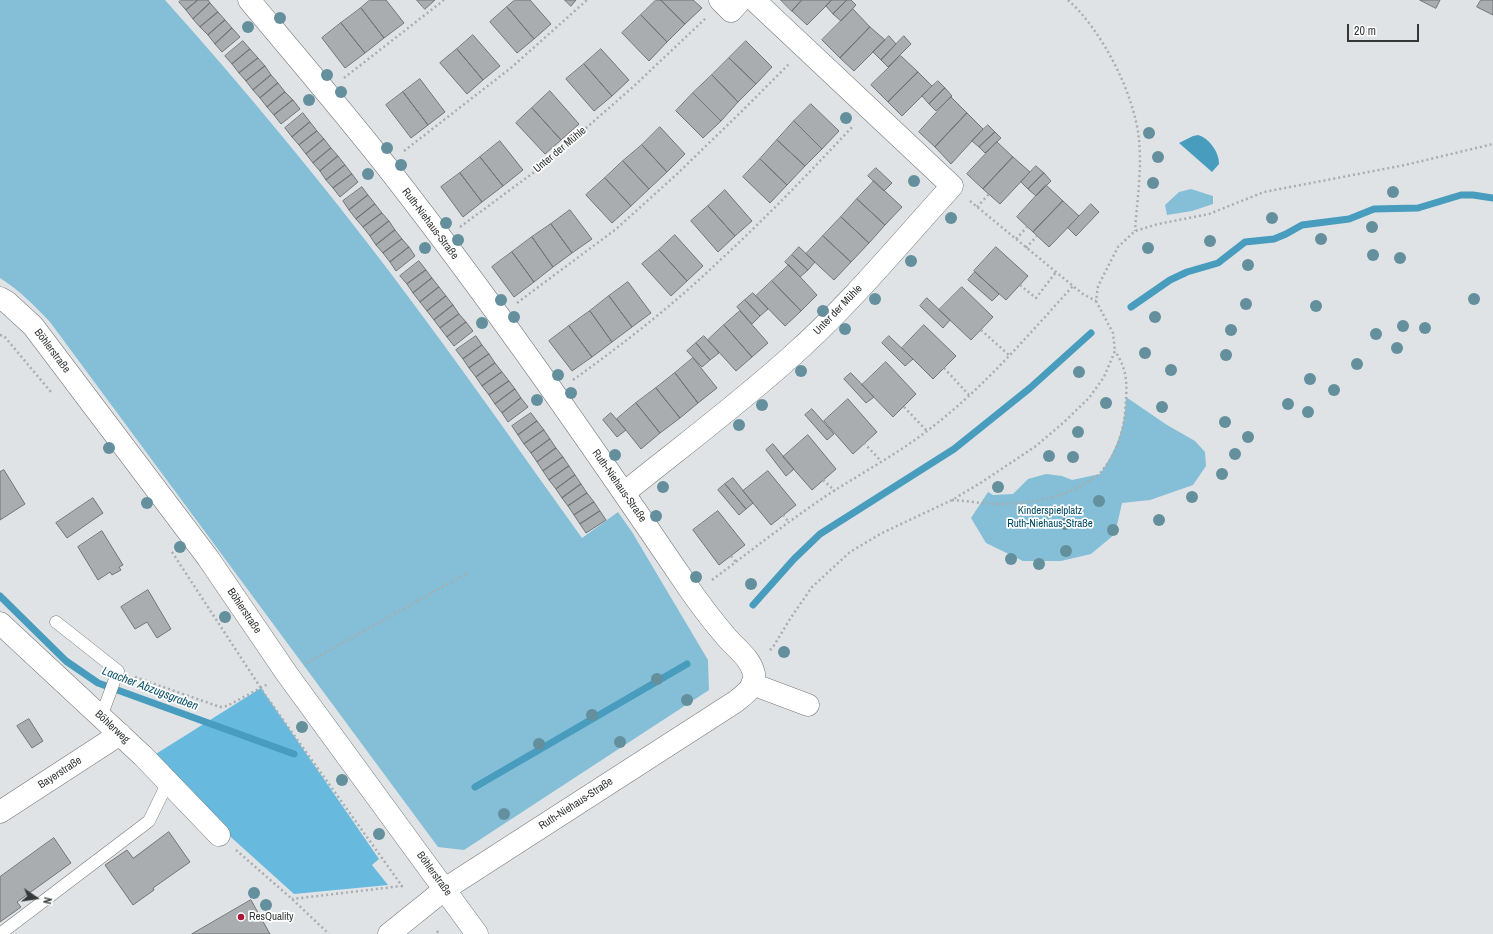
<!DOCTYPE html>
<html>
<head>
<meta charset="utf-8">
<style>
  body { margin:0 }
  #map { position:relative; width:1493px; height:934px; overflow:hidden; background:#dfe3e5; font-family:"Archivo Narrow",sans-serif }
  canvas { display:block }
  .north { position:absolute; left:16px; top:878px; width:40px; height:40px; -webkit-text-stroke:3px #fff; paint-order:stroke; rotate:103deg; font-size:11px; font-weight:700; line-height:16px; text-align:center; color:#363838 }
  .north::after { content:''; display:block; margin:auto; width:14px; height:18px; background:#363838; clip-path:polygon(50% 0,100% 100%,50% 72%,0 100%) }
  .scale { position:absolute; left:1347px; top:24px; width:72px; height:18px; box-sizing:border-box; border:2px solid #363838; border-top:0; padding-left:5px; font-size:12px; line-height:14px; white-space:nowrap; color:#363838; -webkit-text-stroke:3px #fff; paint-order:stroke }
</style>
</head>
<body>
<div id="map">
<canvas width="1493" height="934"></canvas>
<div class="north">N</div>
<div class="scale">20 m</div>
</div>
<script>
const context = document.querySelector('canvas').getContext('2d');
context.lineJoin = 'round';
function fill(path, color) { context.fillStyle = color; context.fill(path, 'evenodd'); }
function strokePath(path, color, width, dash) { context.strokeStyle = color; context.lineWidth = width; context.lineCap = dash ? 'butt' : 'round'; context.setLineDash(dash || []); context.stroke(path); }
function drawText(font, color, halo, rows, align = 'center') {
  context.font = font + ' "Archivo Narrow",sans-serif'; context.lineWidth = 3.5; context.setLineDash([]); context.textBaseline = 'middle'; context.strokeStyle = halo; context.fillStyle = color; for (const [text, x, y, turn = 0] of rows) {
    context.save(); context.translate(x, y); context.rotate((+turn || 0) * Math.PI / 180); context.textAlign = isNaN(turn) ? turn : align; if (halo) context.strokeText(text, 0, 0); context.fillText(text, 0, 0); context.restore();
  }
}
fill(new Path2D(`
  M0 0H165C244 88 320 180 392 275 457 361 519 450 582 538L618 512 632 532 708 660 709 690 464 850 438 847 50 322C34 305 19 290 0 278Z
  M1191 189 1213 196V204L1192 211 1167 215 1165 205 1179 192Z
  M1126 397 1167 425 1195 441 1205 452 1206 466 1193 485 1150 500 1122 503 1115 534 1091 554 1061 561H1023L986 543 971 518 988 492 993 495 1013 494 1028 479 1046 474 1062 476 1072 480 1100 474C1117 449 1125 428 1126 397Z`), '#85bed7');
fill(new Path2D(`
  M261 688 379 859 372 865 388 885 294 894 223 830 151 757Z`), '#67bade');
fill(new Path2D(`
  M1198 135C1209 138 1219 152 1219 164L1212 172 1179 143 1193 136Z`), '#489cbe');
strokePath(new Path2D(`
  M1131 307 1170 280 1187 272 1218 263 1245 242 1274 239 1286 234 1302 225 1349 219 1374 209 1418 208 1461 195H1473L1493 198
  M0 596 66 661 98 683 294 754
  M753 605 794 559 820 534 954 449 1030 388 1091 333
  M475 787 687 664`), '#489cbe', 7);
const building = new Path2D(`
  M181 0H198L186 10 179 2Z
  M198 0H208L210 3 193 19 186 10Z
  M370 0H386L404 23 384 38 361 8Z
  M417 0H435L425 9Z
  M515 0H530L551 24 534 39 507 7Z
  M565 0H576L571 6Z
  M656 0H661L685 24 667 42 641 15Z
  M661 0H693L702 8 685 24Z
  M781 0H802L792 11Z
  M802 0H832L807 25 792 11Z
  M832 0H847L833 14 826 6Z
  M847 0H851L856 5 841 21 833 14Z
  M1420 0H1440L1436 8Z
  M1481 0H1493V15L1477 7Z
  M210 3 218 12 200 27 193 19Z
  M507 7 534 39 517 53 490 22Z
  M361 8 384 38 365 53 341 23Z
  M853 9 870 27 840 58 822 40Z
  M218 12 225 20 208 35 200 27Z
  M641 15 667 42 649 61 622 33Z
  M225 20 232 28 215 44 208 35Z
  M341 23 365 53 345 68 322 38Z
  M870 27 885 40 854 71 840 58Z
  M232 28 240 37 222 52 215 44Z
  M473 35 500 66 483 80 457 49Z
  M889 36 896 44 881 60 873 52Z
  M904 36 911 44 888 67 881 60Z
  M243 41 250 49 232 64 225 56Z
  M746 41 772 67 756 84 729 58Z
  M250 49 258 58 239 73 232 64Z
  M457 49 483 80 467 94 440 63Z
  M601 49 629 80 612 96 584 64Z
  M901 56 918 72 888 102 871 85Z
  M258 58 265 66 246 81 239 73Z
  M729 58 756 84 738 102 712 75Z
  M584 64 612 96 594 111 566 79Z
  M265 66 271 75 253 90 246 81Z
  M918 72 932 86 902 116 888 102Z
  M271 75 278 83 260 98 253 90Z
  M712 75 738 102 721 121 693 93Z
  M420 79 445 112 428 125 403 92Z
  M938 81 945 88 929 104 922 96Z
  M278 83 285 92 267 107 260 98Z
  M945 88 952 96 936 111 929 104Z
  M550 91 579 124 561 140 532 108Z
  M285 92 293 100 274 115 267 107Z
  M403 92 428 125 411 138 386 105Z
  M693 93 721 121 703 138 676 111Z
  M951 97 967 113 935 147 919 132Z
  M293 100 300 109 281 124 274 115Z
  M811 104 839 131 822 149 794 121Z
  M532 108 561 140 545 154 516 123Z
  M303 113 310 122 292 137 285 128Z
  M967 113 983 129 951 164 935 147Z
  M794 121 822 149 805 166 777 140Z
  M310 122 317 131 299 145 292 137Z
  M988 125 995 132 979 147 972 141Z
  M660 127 685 154 667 172 642 145Z
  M317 131 324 139 306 154 299 145Z
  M995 132 1001 138 985 153 979 147Z
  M324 139 331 148 313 163 306 154Z
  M777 140 805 166 787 185 760 159Z
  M500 141 523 170 503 186 480 157Z
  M997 142 1013 157 983 189 967 174Z
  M642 145 667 172 649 189 623 161Z
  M331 148 338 156 320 171 313 163Z
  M338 156 345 165 326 180 320 171Z
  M480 157 503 186 482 202 460 173Z
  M1013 157 1030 172 1000 204 983 189Z
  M760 159 787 185 770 203 743 177Z
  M623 161 649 189 631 206 605 178Z
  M345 165 352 174 333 188 326 180Z
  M1036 166 1044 173 1028 189 1021 182Z
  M876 168 892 183 884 191 868 176Z
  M460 173 482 202 463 217 441 187Z
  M1044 173 1051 181 1036 196 1028 189Z
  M352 174 358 182 340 197 333 188Z
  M605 178 631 206 612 223 586 195Z
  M874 181 902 207 885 225 857 199Z
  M1046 185 1063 201 1033 232 1017 217Z
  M362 187 368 195 349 210 343 201Z
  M725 190 752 221 735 236 708 206Z
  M368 195 375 204 356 219 349 210Z
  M857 199 885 225 869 243 841 217Z
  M1063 201 1079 216 1049 247 1033 232Z
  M375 204 382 213 363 227 356 219Z
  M1091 204 1099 212 1076 236 1068 228Z
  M708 206 735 236 718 252 691 221Z
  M570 210 592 239 572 253 551 224Z
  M382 213 389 221 370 236 363 227Z
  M841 217 869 243 851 262 823 236Z
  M389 221 395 230 376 245 370 236Z
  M551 224 572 253 553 267 532 237Z
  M395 230 402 239 383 253 376 245Z
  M675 235 703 266 687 281 659 250Z
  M823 236 851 262 834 280 806 254Z
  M532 237 553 267 534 282 512 252Z
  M402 239 409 247 390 262 383 253Z
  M409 247 415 256 396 271 390 262Z
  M799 247 815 262 808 270 792 255Z
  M996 247 1028 276 1006 300 974 271Z
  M659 250 687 281 671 296 642 264Z
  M512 252 534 282 514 297 492 267Z
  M792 255 808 270 800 277 785 262Z
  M419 261 426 270 407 284 400 276Z
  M789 265 817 295 801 311 772 281Z
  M426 270 432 278 413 293 407 284Z
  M975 272 999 294 992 301 968 280Z
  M432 278 439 287 420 302 413 293Z
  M772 281 801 311 785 326 756 296Z
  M628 282 651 313 632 327 609 296Z
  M439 287 446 296 427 311 420 302Z
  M962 287 993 317 971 340 939 310Z
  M753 293 768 309 760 316 745 300Z
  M446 296 453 305 434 320 427 311Z
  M609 296 632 327 612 342 590 311Z
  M927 298 950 320 943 328 920 306Z
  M745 300 760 316 752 324 737 307Z
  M453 305 459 314 440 328 434 320Z
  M590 311 612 342 592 357 569 326Z
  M740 311 768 343 752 357 724 325Z
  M459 314 466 322 447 337 440 328Z
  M466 322 473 331 454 346 447 337Z
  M724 325 752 357 736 371 708 340Z
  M924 325 956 356 933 379 902 348Z
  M569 326 592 357 572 371 549 341Z
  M476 336 482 345 463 359 456 350Z
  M704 336 719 353 710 360 696 343Z
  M889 336 913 359 905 366 882 343Z
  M696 343 710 360 702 367 687 351Z
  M482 345 489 354 469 368 463 359Z
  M489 354 495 363 476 377 469 368Z
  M693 358 717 388 698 403 675 373Z
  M886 362 916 394 893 417 862 385Z
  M495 363 502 372 482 386 476 377Z
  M502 372 509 381 489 395 482 386Z
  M675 373 698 403 680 418 656 388Z
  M851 373 874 397 866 403 844 379Z
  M509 381 515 389 495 404 489 395Z
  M656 388 680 418 660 433 636 403Z
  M515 389 521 398 502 413 495 404Z
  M521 398 528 407 508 422 502 413Z
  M848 399 877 432 853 454 824 421Z
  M636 403 660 433 641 449 617 419Z
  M812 409 834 434 827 440 805 415Z
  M531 413 537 421 518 435 512 426Z
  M611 413 626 430 617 437 603 420Z
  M537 421 544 430 524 444 518 435Z
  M544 430 550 439 531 453 524 444Z
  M808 435 836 469 812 490 783 457Z
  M550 439 556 448 537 462 531 453Z
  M773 444 794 469 786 476 766 450Z
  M556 448 563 457 543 471 537 462Z
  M563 457 569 466 549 480 543 471Z
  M569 466 575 475 556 489 549 480Z
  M4 470 25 504 0 520V472Z
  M768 471 796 505 771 525 743 491Z
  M575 475 581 484 562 498 556 489Z
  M733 478 753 503 746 509 725 484Z
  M581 484 587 493 568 506 562 498Z
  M725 484 746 509 739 515 718 490Z
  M587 493 594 502 574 515 568 506Z
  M93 498 103 513 67 538 56 523Z
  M594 502 600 511 580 524 574 515Z
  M600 511 606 520 586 533 580 524Z
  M718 511 745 545 719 565 693 530Z
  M102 531 123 565 119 567 121 570 112 575 110 572 98 580 78 547Z
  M148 590 171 629 157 638 147 622 135 629 121 607Z
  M29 719 43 741 32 748 17 726Z
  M169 832 190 862 153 888 154 890 133 905 105 865 127 850 133 858Z
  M54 838 71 863 17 902 21 907 0 922V877Z
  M251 900 270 934H192Z`);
fill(building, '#a9adaf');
strokePath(building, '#727577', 1);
const service = new Path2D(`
  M56 622 118 671 101 717
  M0 934 149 821 168 782`);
const minor = new Path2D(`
  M249 0C295 55 342 110 387 167 494 304 593 447 690 590 702 607 715 624 728 639 738 650 751 659 754 674 756 687 744 695 735 702L445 889 389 934
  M720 0 731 11 741 0
  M624 493C681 447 740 403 794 354 851 303 900 243 952 186L754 0
  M0 623 143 756 219 835
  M752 684 808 705
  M0 812 120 734`);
const tertiary = new Path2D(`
  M0 298 7 302 33 326 208 558 287 674 477 934`);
strokePath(service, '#777a7c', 13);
strokePath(minor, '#777a7c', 23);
strokePath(tertiary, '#777a7c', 23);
strokePath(new Path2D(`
  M1068 0C1102 30 1135 95 1139 140 1142 170 1137 201 1135 231
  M344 78 444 0
  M404 151 512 67 587 0
  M970 201 1073 286 1083 294 1096 301
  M977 207 989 194
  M460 227 545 164 634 86 706 18
  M1016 239 1027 227
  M1026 248 1037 236
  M1020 285 1036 298 1056 272
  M517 303 616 229 676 175 742 111 789 64
  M981 330 1010 356
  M0 335 4 336 51 392
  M944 368 969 395
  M573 380C623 344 672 306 717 263 765 219 810 172 854 125
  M904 407 927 431
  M864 443 881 461
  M823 480 835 491
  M952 500C968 501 985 504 1001 504 1032 503 1064 498 1090 480 1094 478 1098 476 1100 473 1115 457 1123 434 1125 412 1127 388 1129 372 1115 351
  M783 515 789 522
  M172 552 266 696 402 886 292 899
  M731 556 736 562
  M712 580C752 550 791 519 832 492 867 470 904 450 936 424 987 384 1029 334 1073 286
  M770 650 773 647 790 619 812 587 850 552 882 533 952 500 982 482 1036 446 1063 423 1089 398 1104 377 1115 351 1113 333 1096 301 1098 286 1118 247 1135 231 1158 224 1209 214 1264 192 1405 165 1493 144
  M307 663 469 572
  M135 677 220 707 227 706 268 684
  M236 850 292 899 329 934
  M437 931 439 934`), '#a9adae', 2.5, [2, 3]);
strokePath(service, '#fff', 12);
strokePath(minor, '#fff', 22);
strokePath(tertiary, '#fff', 22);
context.fillStyle = '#648f9d';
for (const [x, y] of [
  [280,18],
  [248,27],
  [327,75],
  [341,92],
  [309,100],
  [846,118],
  [1149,133],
  [387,148],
  [1158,157],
  [401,165],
  [368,174],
  [914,181],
  [1153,183],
  [1393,192],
  [951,218],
  [1272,218],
  [446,223],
  [1372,227],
  [1321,239],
  [458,240],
  [1210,241],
  [425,248],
  [1148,248],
  [1373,255],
  [1400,258],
  [911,261],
  [1248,265],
  [875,299],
  [1474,299],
  [501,300],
  [1246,304],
  [1316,306],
  [823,311],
  [514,317],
  [1155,317],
  [482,323],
  [1403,326],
  [1425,328],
  [845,329],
  [1231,330],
  [1376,334],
  [1397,348],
  [1145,353],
  [1226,355],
  [1357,364],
  [1171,370],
  [801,371],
  [1079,372],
  [558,375],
  [1310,379],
  [1334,390],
  [571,393],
  [537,400],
  [1106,403],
  [1288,404],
  [762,405],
  [1162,407],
  [1308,412],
  [1225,422],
  [739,425],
  [1078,432],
  [1248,437],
  [109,448],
  [1235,454],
  [615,455],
  [1049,456],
  [1073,457],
  [1222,474],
  [663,487],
  [998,487],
  [1192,497],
  [1099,501],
  [147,503],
  [656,516],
  [1159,520],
  [1065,524],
  [1113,530],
  [180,547],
  [1066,551],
  [1011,559],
  [1039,564],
  [696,577],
  [751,584],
  [225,617],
  [784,652],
  [657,679],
  [687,700],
  [592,715],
  [302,727],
  [620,742],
  [539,744],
  [342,780],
  [504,814],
  [379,834],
  [254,893],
  [266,905]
]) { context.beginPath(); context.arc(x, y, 6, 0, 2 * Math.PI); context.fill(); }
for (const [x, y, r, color] of [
  [241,917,4,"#ac1635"]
]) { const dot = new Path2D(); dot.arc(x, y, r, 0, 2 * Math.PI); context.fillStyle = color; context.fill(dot); strokePath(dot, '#fff', 1.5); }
drawText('11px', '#363838', '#fff', [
  ["Unter der Mühle",560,150,-40],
  ["Ruth-Niehaus-Straße",430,224,53],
  ["Unter der Mühle",838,310,-46],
  ["Böhlerstraße",52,351,53],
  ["Ruth-Niehaus-Straße",619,486,55],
  ["Böhlerstraße",244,611,56],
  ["Böhlerweg",112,727,43],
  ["Bayerstraße",60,773,-33],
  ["Ruth-Niehaus-Straße",576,804,-33],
  ["Böhlerstraße",434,874,54]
]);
drawText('11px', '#004a62', '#fff', [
  ["Kinderspielplatz",1050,511],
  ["Ruth-Niehaus-Straße",1050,524]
]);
drawText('11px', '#363838', '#fff', [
  ["ResQuality",249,917]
], 'left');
drawText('italic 12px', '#0a5169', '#fff', [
  ["Laacher Abzugsgraben",150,689,21]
]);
</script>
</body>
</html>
